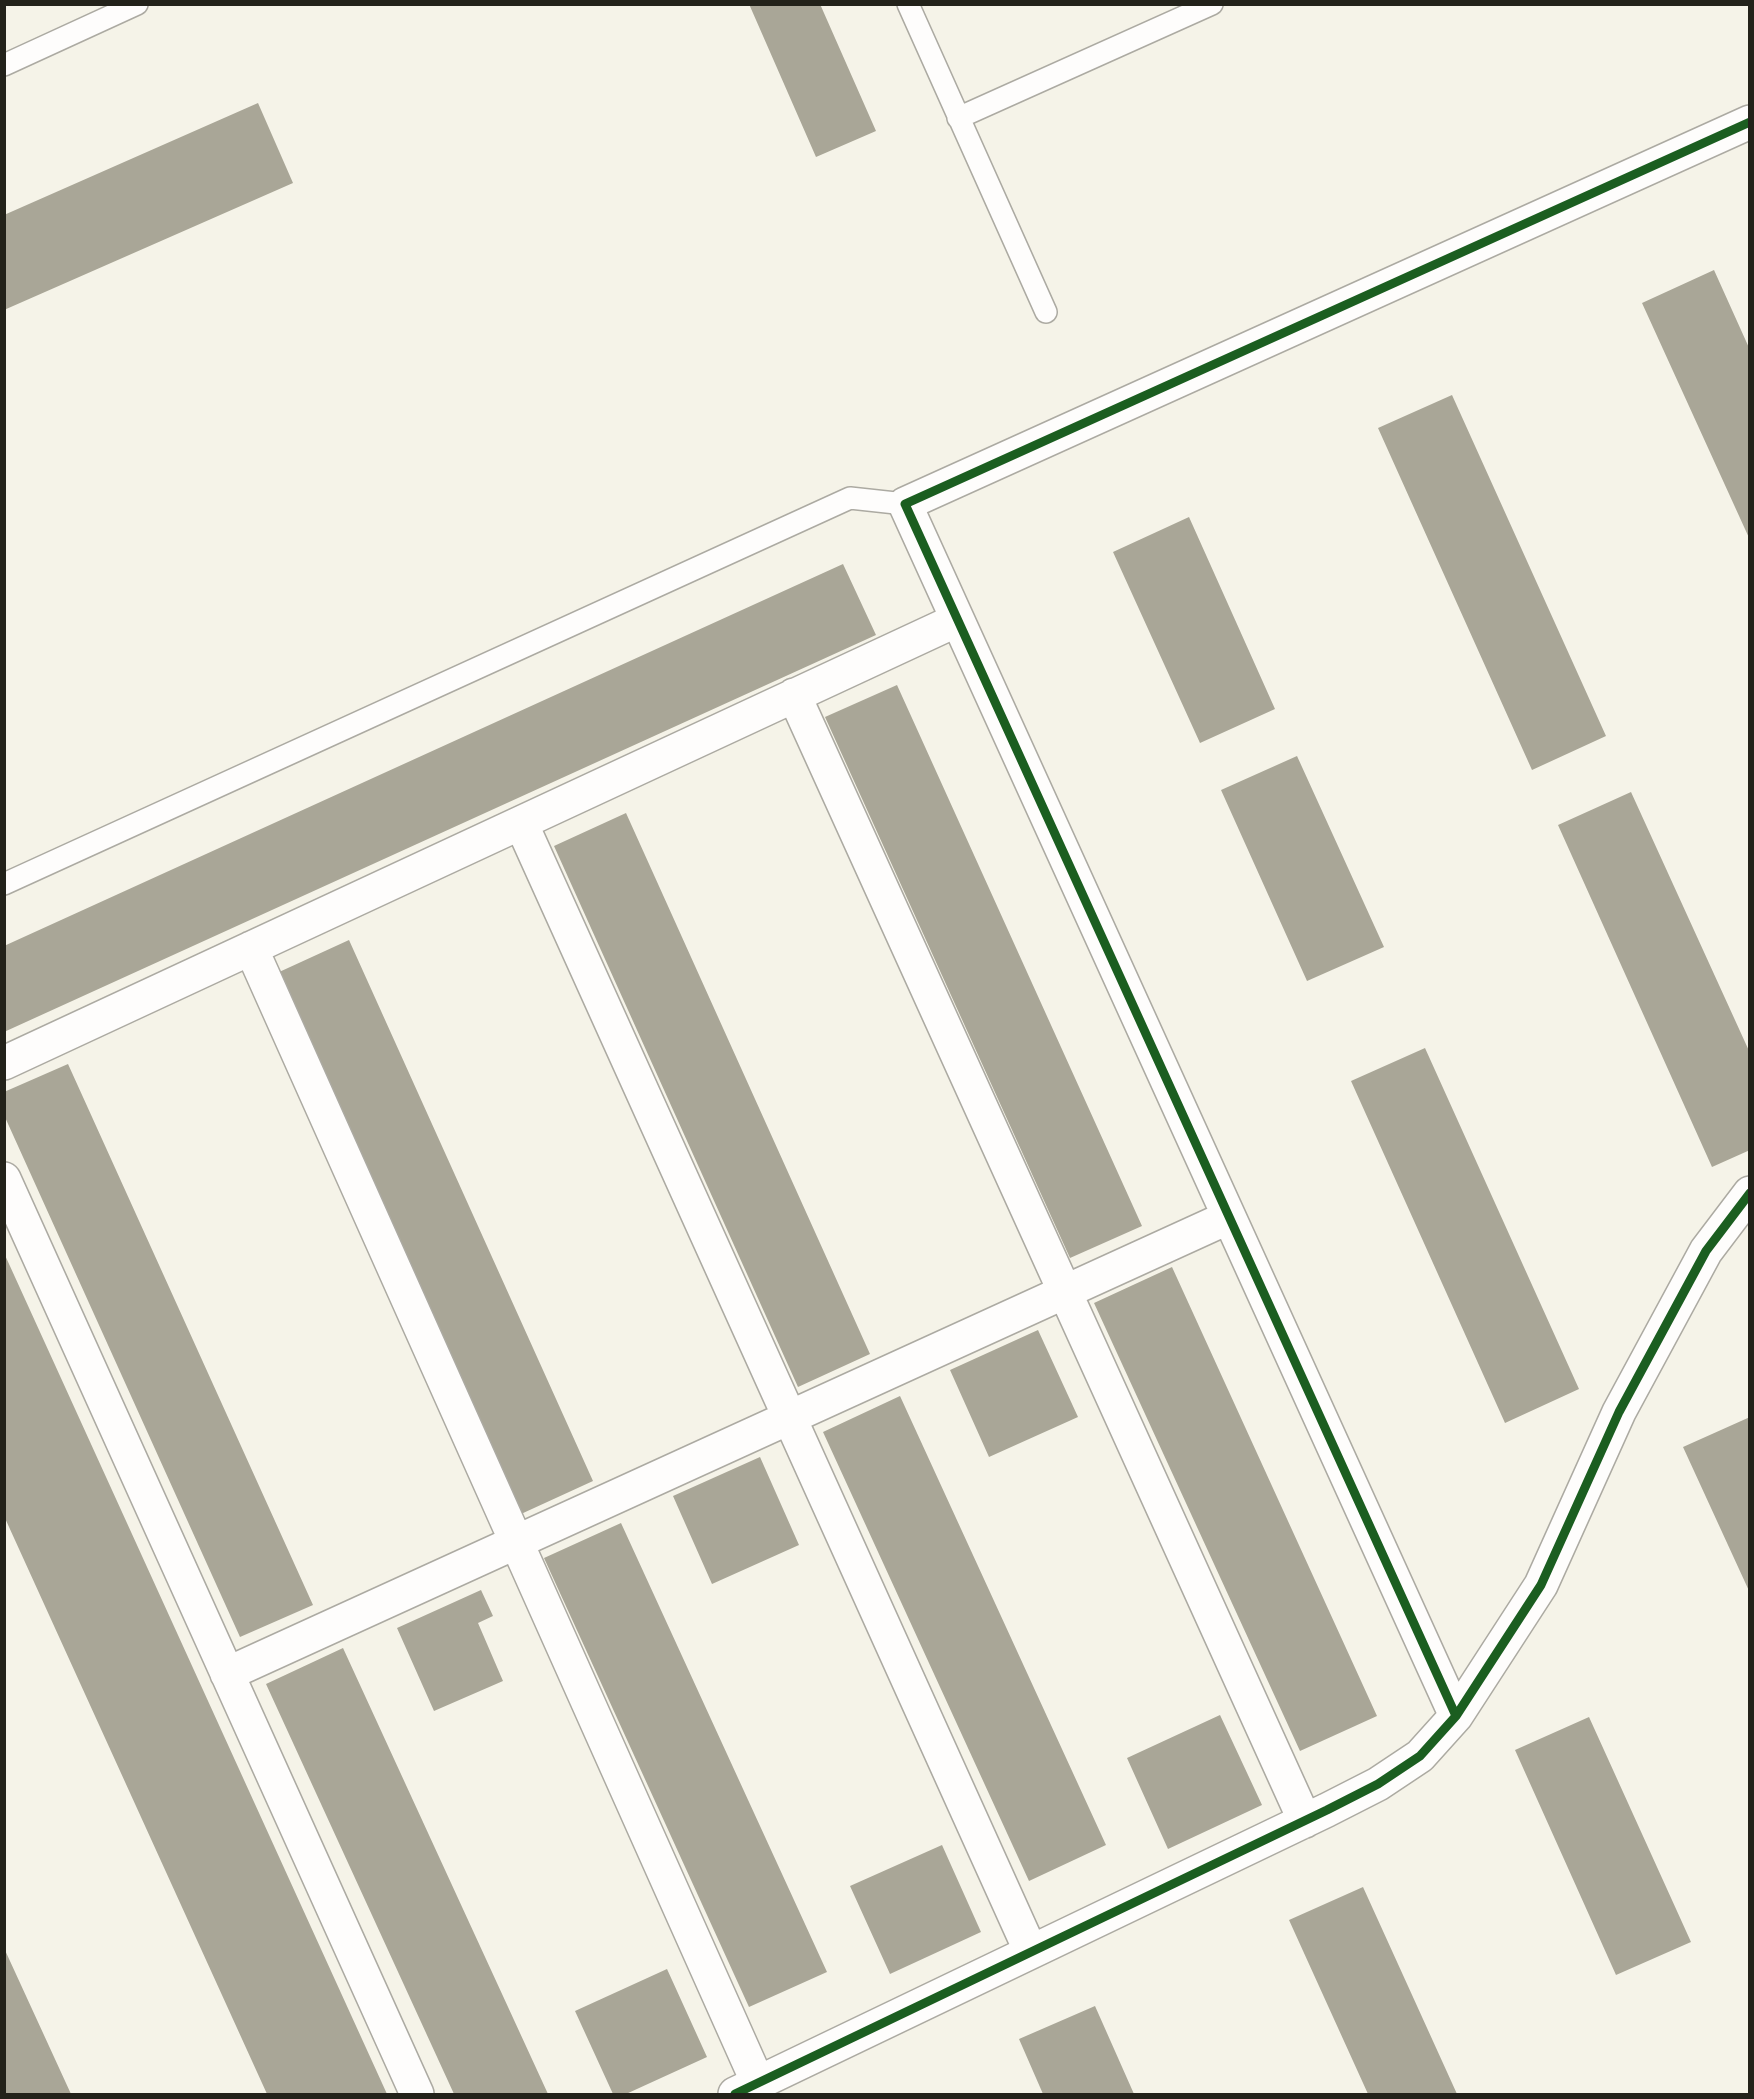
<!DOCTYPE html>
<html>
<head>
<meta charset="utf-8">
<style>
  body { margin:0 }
  #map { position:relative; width:1754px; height:2099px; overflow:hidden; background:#f5f3e8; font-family:"Libre Baskerville",serif }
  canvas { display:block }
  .frame { position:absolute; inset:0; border:6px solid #23221a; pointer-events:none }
</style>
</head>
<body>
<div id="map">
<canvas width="1754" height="2099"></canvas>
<div class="frame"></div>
</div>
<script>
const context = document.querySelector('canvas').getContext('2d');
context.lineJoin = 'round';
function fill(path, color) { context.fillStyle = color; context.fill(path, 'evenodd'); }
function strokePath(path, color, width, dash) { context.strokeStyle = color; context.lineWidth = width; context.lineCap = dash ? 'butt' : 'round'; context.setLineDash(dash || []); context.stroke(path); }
fill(new Path2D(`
  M749 4H820L876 131 816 157Z
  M258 103 293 183 4 310V215Z
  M1714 270 1750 350V540L1642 303Z
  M1452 395 1606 736 1532 770 1378 428Z
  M1189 517 1275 709 1200 743 1113 552Z
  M843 564 876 635 4 1032V946Z
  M897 685 1142 1226 1070 1258 825 717Z
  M1297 756 1384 947 1307 981 1221 790Z
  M1631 792 1750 1053V1150L1712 1167 1558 825Z
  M626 813 870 1354 798 1387 554 846Z
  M349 940 593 1481 521 1514 277 973Z
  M1425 1048 1579 1389 1505 1423 1351 1081Z
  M68 1064 313 1605 240 1637 4 1115V1092Z
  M4 1253 387 2094H267L4 1516Z
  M1172 1267 1377 1716 1300 1751 1094 1303Z
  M1038 1330 1078 1417 989 1457 950 1370Z
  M900 1396 1106 1845 1029 1881 823 1432Z
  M1750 1417V1593L1683 1447Z
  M760 1457 799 1545 712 1584 673 1496Z
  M621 1523 827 1972 749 2007 544 1558Z
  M481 1590 493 1616 478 1623 503 1681 434 1711 397 1628Z
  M343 1648 548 2094H454L266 1684Z
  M1220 1715 1262 1805 1168 1849 1127 1758Z
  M1589 1717 1691 1942 1616 1975 1515 1750Z
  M942 1845 981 1932 890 1974 850 1886Z
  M1363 1887 1457 2094H1368L1289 1920Z
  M4 1948 71 2094H4Z
  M667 1969 707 2057 626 2094H613L575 2011Z
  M1095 2006 1134 2094H1043L1019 2039Z`), '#a9a697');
const lane = new Path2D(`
  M908 4 1046 312
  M4 65 137 4
  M958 118 1212 4
  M4 884 850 498 905 504`);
const street = new Path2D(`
  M794 695 1305 1821
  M521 823 1031 1952
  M251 948 758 2083
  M4 1063 957 620
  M4 1179 417 2094
  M227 1674 1229 1217
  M1456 1716 905 504 1750 122
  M735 2094 1327 1810 1378 1784 1420 1756 1456 1716 1541 1585 1619 1412 1706 1251 1750 1193`);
strokePath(lane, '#acaaa2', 24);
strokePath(street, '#acaaa2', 36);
strokePath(lane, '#fefdfc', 21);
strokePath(street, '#fefdfc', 33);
strokePath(new Path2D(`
  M1456 1716 905 504 1750 122
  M735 2094 1327 1810 1378 1784 1420 1756 1456 1716 1541 1585 1619 1412 1706 1251 1750 1193`), '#1b5e20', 9);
</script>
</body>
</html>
